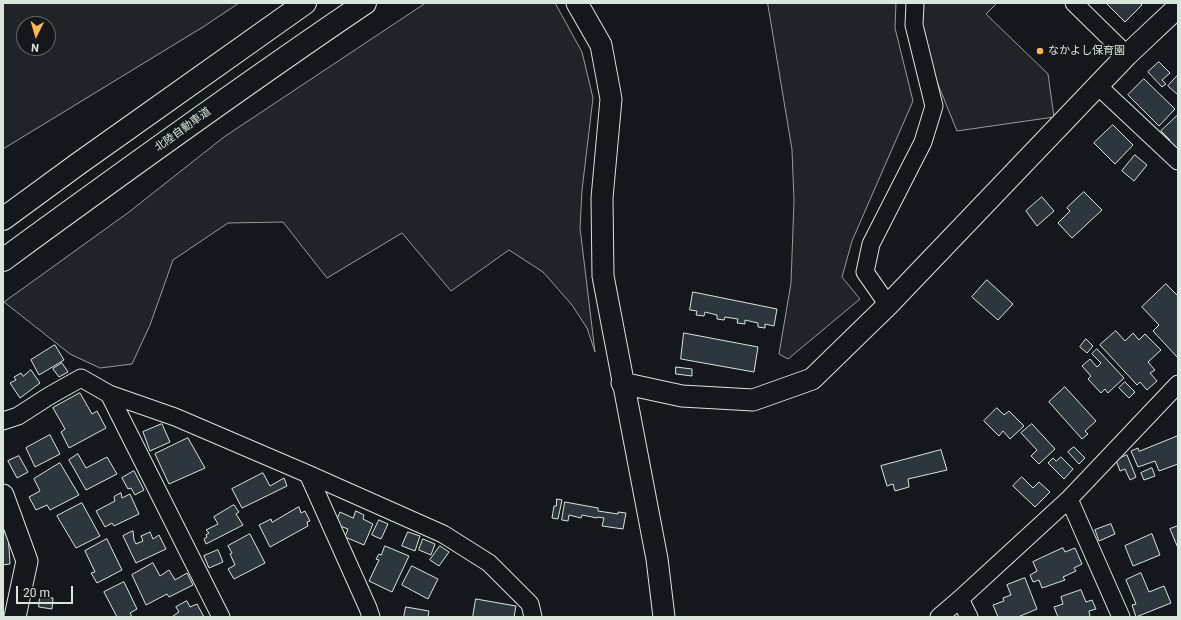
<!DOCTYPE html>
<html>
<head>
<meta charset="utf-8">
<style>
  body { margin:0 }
  #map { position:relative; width:1181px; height:620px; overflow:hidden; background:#14181c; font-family:Roboto,sans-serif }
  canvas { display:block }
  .frame { position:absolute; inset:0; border:4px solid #d8e6dc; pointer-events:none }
  .north { position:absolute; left:16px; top:16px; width:40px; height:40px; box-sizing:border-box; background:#14181c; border:1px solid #626a69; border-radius:50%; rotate:185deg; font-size:11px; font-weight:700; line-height:16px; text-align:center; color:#d8e6dc }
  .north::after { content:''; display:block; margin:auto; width:14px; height:18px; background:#ffb74d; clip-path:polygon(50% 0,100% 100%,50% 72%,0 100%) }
  .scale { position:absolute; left:16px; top:586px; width:57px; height:18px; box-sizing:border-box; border:2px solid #d8e6dc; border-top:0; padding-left:5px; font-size:12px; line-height:14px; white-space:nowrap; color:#d8e6dc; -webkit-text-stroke:3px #14181c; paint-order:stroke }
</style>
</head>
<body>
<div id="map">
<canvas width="1181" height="620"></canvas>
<div class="frame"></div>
<div class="north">N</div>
<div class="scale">20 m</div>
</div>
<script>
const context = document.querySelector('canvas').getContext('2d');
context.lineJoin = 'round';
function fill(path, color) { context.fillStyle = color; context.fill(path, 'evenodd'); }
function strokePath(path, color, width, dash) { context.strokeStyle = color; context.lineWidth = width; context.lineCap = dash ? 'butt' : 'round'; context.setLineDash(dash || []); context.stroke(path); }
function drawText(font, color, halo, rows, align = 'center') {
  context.font = font + ' Roboto,"Noto Sans JP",sans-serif'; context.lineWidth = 3; context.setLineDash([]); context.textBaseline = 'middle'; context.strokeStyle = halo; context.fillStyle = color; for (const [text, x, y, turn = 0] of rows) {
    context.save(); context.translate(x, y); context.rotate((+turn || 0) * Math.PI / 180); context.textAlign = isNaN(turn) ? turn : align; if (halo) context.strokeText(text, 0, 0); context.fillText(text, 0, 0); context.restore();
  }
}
const green = new Path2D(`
  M3 3H239L203 27 3 149ZM24 24H48V48H24Z
  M426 3H555L582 52 593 98 582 190 580 228 595 352 587 328 572 305 543 272 509 250 451 291 402 233 327 278 283 222 228 223 173 260 150 325 132 364 100 368 70 354 4 302 129 212 224 137Z
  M768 3H896L895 28 913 101 852 241 842 277 860 299 788 359 779 354 791 283 794 201 792 150Z
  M915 3H997L986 14 1048 74 1054 117 957 131 914 25Z`);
fill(green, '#202428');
strokePath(green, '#939e99', 1);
const building = new Path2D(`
  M1109 3H1140L1142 5 1125 22 1107 4Z
  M1159 62 1170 73 1162 80 1166 84 1162 87 1148 72Z
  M1178 75V95L1168 86Z
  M1144 79 1175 109 1159 126 1128 95Z
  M1178 115V153L1168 142 1170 140 1161 131Z
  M1113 125 1133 145 1115 164 1094 143Z
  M1135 155 1147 165 1134 181 1122 171Z
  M1084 192 1102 210 1072 238 1058 223 1070 211 1067 208Z
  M1042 197 1054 211 1037 226 1026 211Z
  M987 280 1013 304 998 320 972 297Z
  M1166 284 1178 296V358L1153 331 1159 325 1142 307Z
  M693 292 777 309 774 326 765 324V328L758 327V323L745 320V324L737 323 738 319 725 317 724 320 717 319V315L705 312 704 316 696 315 697 311 690 310Z
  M1116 331 1125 341 1133 333 1139 340 1145 334 1161 350 1148 362 1155 370 1150 373 1157 381 1147 390 1140 382 1137 385 1100 345Z
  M684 333 758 347 754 372 681 359Z
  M1086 339 1093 346 1087 353 1080 347Z
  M55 345 64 360 39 375 31 360Z
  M1097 349 1124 378 1108 393 1105 389 1101 393 1088 379 1091 376 1082 366 1090 359 1097 367 1101 363 1092 354Z
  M62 363 68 372 59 377 53 369Z
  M676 367 692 369V376L676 374Z
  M31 370 40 383 20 398 10 383 16 380 14 377 21 373 23 376Z
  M1125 382 1135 392 1129 398 1119 388Z
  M1065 387 1096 421 1085 431 1088 434 1082 439 1049 402Z
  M80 393 92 414 97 411 106 428 69 448 61 432 65 429 53 408Z
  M997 408 1004 415 1009 411 1024 426 1010 439 1003 431 999 436 984 421Z
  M162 424 170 442 150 451 143 432Z
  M1032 424 1055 449 1039 464 1031 456 1037 450 1021 433Z
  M50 435 60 454 35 467 26 448Z
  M1178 436V464L1159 471 1155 461 1138 467 1131 451 1138 448 1139 451Z
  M188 438 205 468 169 484 155 454Z
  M1074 447 1085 458 1079 464 1068 452Z
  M941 450 947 470 908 479 909 487 895 491 893 484 887 486 881 466Z
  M78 454 86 468 107 457 117 474 86 490 69 460Z
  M1127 455 1136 477 1130 480 1125 469 1120 471 1116 460Z
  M19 456 28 472 17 478 8 461Z
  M1061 457 1073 469 1064 479 1048 463 1053 458 1056 461Z
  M60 463 79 495 50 510 47 505 36 510 29 497 40 491 34 479Z
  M1152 468 1155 476 1144 480 1141 473Z
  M134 471 144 490 135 495 131 488 128 489 122 478Z
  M263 473 270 486 284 478 287 486 242 508 232 489Z
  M1022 477 1033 488 1039 482 1050 492 1035 507 1013 486Z
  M121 493 122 498 130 494 139 514 114 526 112 523 105 527 96 511 115 501 114 497Z
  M557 499 562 500 558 519 552 518 554 506H556Z
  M565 502 598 508V511L618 514V512L626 513 623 529 602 526 604 518 597 517V518L582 515 581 518 569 515 568 521 562 520Z
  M82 503 100 536 76 548 57 516Z
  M234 505 239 512 236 514 243 525 206 544 204 539 207 537 206 535 209 533 206 530 218 524 214 517Z
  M299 507 301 513 305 511 310 521 307 522 308 526 270 547 259 525 271 519 272 522Z
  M356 511 364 515 363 519 373 524 364 545 345 537 348 529 335 524 340 512 353 518Z
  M379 520 388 524 381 539 372 535Z
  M1111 524 1115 534 1099 541 1095 530Z
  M1178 526V548L1170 529Z
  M133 531 134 540 136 544 143 541 141 536 150 532 153 539 159 535 166 549 136 563 123 536Z
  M3 532H8L10 564 3 565Z
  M408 532 420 536 415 551 402 546Z
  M250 534 265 563 234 579 228 569 235 565 230 554 232 553 228 546Z
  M1152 534 1160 555 1133 566 1125 546Z
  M107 539 122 570 97 583 91 573 95 572 85 551Z
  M423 539 435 544 431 555 419 550Z
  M385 546 409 556 392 592 369 581 379 560 376 559 379 554 381 555Z
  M440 546 449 552 439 566 430 560Z
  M1063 548 1065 552 1075 548 1082 564 1074 568 1076 571 1063 577 1065 580 1042 588 1039 580 1033 582 1030 575 1037 571 1033 562Z
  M218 550 223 562 209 568 204 556Z
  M153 563 160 576 169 570 175 580 187 573 193 585 169 597 167 594 146 605 132 575Z
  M412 566 438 579 428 599 402 585Z
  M1141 573 1149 592 1164 586 1171 603 1136 617 1132 605 1136 604 1126 580Z
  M1025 578 1037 609 1018 617H998L993 605 1004 601 1003 598 1011 595 1007 585Z
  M124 582 137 609 130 613 132 617H117L104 592Z
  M1081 590 1086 602 1092 600 1096 609 1089 611 1090 617H1058L1054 607 1063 604 1061 597Z
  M40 597 53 598 52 609 39 607Z
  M476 599 516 606 514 617H473Z
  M187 601 190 607 197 604 204 617H174L173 616 179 612 176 607Z
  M406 607 429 611 428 617H404Z`);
fill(building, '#2c363c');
strokePath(building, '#d8e6dc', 1);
const minor = new Path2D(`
  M1074 3 1127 55
  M1098 86 1178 161
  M888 305 865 272 871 244 923 142 934 106 914 25 915 3
  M109 394 221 617
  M3 421 18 416 49 396 81 378 109 394 175 417 308 474 443 534 489 563 530 604 533 617
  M308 474 368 608 371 617
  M1069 499 1121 617
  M960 599 969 617
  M939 617 960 599 1069 499 1178 384`);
const tertiary = new Path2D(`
  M577 3 601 45 611 99 602 198 603 276 657 559 664 617
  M622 383 682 396 753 400 812 379 888 305 1127 55 1178 7
  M3 495 27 561 15 617`);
const motorway = new Path2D(`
  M3 219 78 164 305 3
  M3 260C122 173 242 86 365 3`);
strokePath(minor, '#d8e6dc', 19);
strokePath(tertiary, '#d8e6dc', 23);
strokePath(motorway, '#d8e6dc', 24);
strokePath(minor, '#14181c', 17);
strokePath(tertiary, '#14181c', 21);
strokePath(motorway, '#14181c', 22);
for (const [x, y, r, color] of [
  [1040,51,4,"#ffb74d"]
]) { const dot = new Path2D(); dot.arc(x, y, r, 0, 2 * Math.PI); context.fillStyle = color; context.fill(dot); strokePath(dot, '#14181c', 1.5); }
drawText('11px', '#d8e6dc', '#14181c', [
  ["なかよし保育園",1048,51]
], 'left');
drawText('11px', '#d8e6dc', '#14181c', [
  ["北陸自動車道",183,130,-36]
]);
</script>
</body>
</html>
